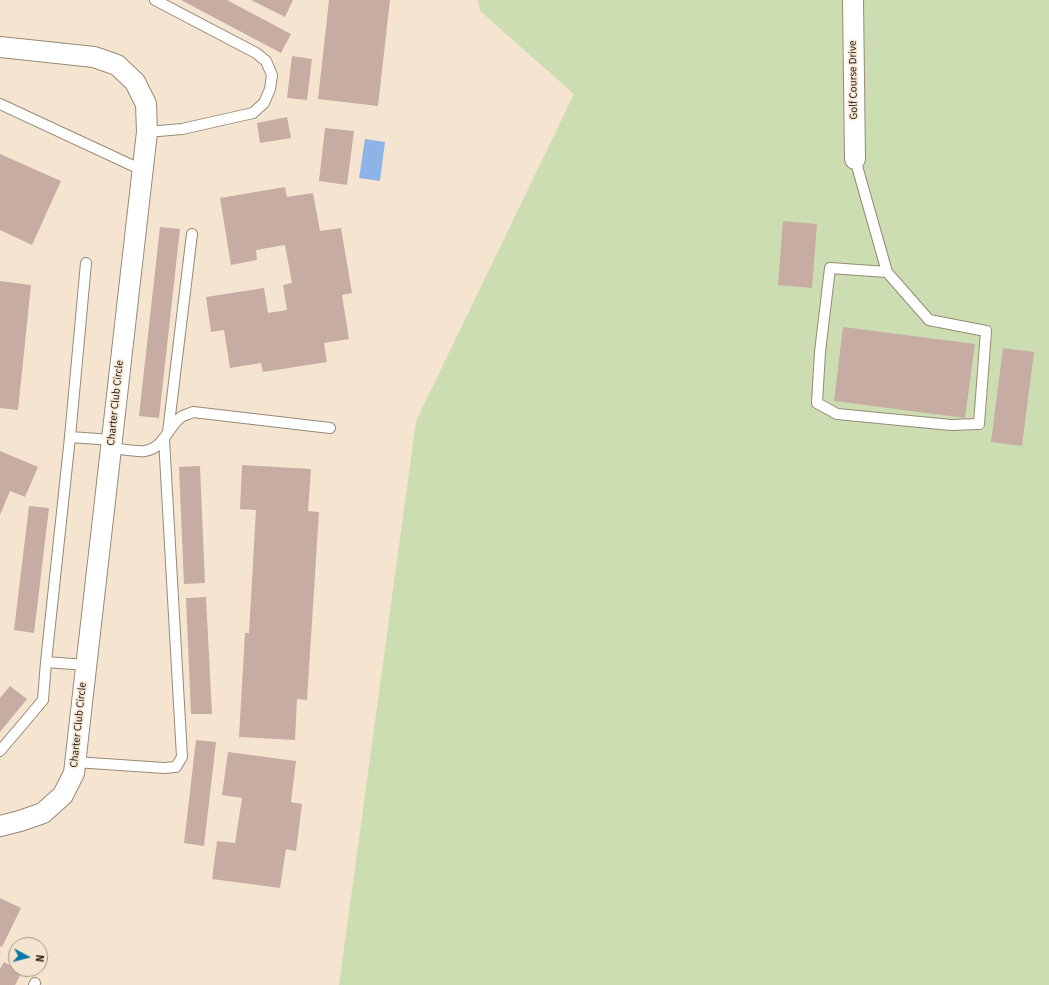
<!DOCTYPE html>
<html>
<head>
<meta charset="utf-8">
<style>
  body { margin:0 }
  #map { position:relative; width:1049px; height:985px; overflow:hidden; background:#f5e5d0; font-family:"Source Sans 3",sans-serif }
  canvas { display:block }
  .north { position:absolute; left:8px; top:937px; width:40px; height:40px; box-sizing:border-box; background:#f5e5d0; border:1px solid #a09484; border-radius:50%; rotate:97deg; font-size:11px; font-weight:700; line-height:16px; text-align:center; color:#201a13 }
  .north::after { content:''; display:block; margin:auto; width:14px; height:18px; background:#0b79a3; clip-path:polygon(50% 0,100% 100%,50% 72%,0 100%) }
</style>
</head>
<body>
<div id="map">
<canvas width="1049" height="985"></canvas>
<div class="north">N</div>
</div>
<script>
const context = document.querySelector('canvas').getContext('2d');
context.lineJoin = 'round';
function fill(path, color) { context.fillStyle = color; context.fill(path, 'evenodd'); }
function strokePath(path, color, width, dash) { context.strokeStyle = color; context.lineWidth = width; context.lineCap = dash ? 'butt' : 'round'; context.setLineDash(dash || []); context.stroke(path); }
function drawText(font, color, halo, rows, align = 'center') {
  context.font = font + ' "Source Sans 3",sans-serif'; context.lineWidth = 3; context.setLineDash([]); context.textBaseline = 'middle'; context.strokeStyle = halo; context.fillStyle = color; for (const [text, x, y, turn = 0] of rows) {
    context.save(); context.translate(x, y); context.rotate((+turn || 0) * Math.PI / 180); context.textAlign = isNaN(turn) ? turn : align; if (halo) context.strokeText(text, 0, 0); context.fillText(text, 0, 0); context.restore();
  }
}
fill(new Path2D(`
  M478 0H1049V985H339L416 421 574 94 480 11Z`), '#cdddb2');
fill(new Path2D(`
  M365 139 385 142 380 181 359 178Z`), '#8db4e7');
fill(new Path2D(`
  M181 0H227L291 34 281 53Z
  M251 0H293L285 17Z
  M329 0H390L378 106 318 99Z
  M292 56 312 59 307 100 287 98Z
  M287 117 291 138 260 143 257 123Z
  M325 128 354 131 347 185 319 181Z
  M0 154 61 181 32 245 0 230Z
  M285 187 287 197 313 193 320 231 341 228 352 293 342 295 349 339 324 343 327 362 263 372 261 363 230 368 224 330 211 332 206 297 264 288 268 313 287 310 283 285 292 283 285 245 256 250 257 260 231 265 220 198Z
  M783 221 817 224 812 288 778 285Z
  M160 227 180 229 159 418 139 416Z
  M0 281 31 285 18 410 0 408Z
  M843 327 975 344 965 418 834 401Z
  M1003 348 1034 352 1022 446 991 442Z
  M0 451 38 467 25 497 10 491 0 515Z
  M242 465 311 469 308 511 319 512 307 700 297 699 295 740 239 737 245 633H249L256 510 240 509Z
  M200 466 205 583 184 584 179 467Z
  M29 506 49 508 34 633 14 630Z
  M206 597 212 714H191L186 598Z
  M10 686 27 699 0 732V698Z
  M196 740 216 742 204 846 184 843Z
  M228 752 296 761 291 802 302 804 296 851 286 849 280 888 212 879 217 841 235 843 242 798 222 795Z
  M0 898 21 908 2 947 0 946Z
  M4 962 22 972 15 985H0V969Z`), '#c7aca4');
const lane = new Path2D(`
  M0 104 142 170
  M147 132 182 129 253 113 264 103 270 89 272 75 266 61 256 53 155 0
  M855 159 887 272 929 320 986 331 979 424 951 425 837 414 817 403 820 352 830 268 887 272
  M168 432 192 234
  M70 437 86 263
  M111 448C122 449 135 452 145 451 164 448 167 428 181 417 184 415 189 414 193 412L330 428
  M86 665 46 662 70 437 112 440
  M0 751 43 700 46 662
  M75 762 164 768 176 767 182 757 164 439
  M34 985 35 983`);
const street = new Path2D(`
  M853 0 855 159
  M0 47 94 57 117 65 135 82 146 104 147 132 74 773 63 795 43 813 20 821 0 826`);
strokePath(lane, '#988976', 12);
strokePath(street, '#988976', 22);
strokePath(lane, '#fff', 10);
strokePath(street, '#fff', 20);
drawText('11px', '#201a13', '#f5e5d0', [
  ["Golf Course Drive",854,80,-91],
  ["Charter Club Circle",116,403,-84],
  ["Charter Club Circle",79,725,-84]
]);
</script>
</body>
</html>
